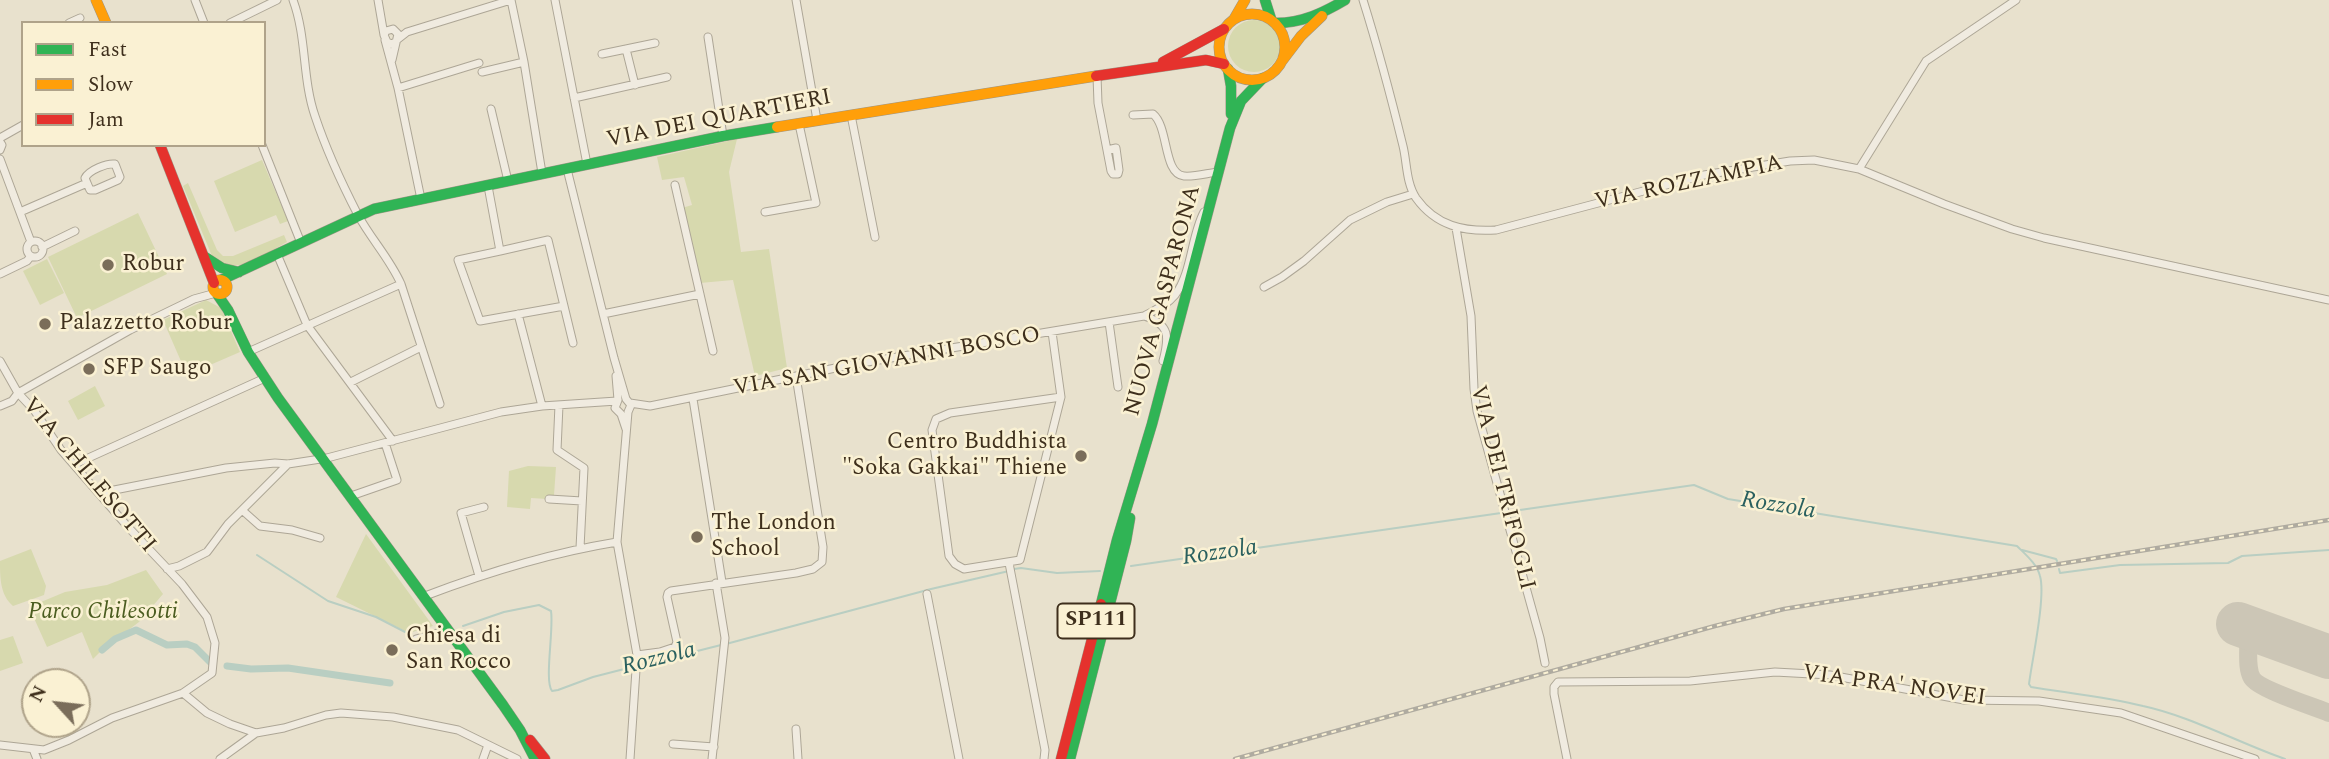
<!DOCTYPE html>
<html>
<head>
<meta charset="utf-8">
<style>
  body { margin:0 }
  #map { position:relative; width:2329px; height:759px; overflow:hidden; background:#e8e1cd; font-family:Spectral,serif }
  canvas { display:block }
  .legend { position:absolute; left:21px; top:21px; width:245px; height:126px; box-sizing:border-box; background:#faf1d3; border:2px solid #afa38a; margin:0; padding:9px 12px; list-style:none; font-size:21px; color:#3e2f1c }
  .legend li { display:flex; align-items:center; gap:14px; height:35px }
  .legend b { width:35px; border:2px solid #afa38a }
  .north { position:absolute; left:21px; top:668px; width:70px; height:70px; box-sizing:border-box; background:#faf1d3; border:2px solid #afa38a; border-radius:50%; rotate:297deg; font-size:19px; font-weight:700; line-height:28px; text-align:center; color:#3e2f1c }
  .north::after { content:''; display:block; margin:auto; width:24px; height:32px; background:#7a6d5a; clip-path:polygon(50% 0,100% 100%,50% 72%,0 100%) }
</style>
</head>
<body>
<div id="map">
<canvas width="2329" height="759"></canvas>
<ul class="legend">
<li><b style="height:9px;background:#30b455"></b>Fast</li>
<li><b style="height:9px;background:#ff9f0a"></b>Slow</li>
<li><b style="height:9px;background:#e5322d"></b>Jam</li>
</ul>
<div class="north">N</div>
</div>
<script>
const context = document.querySelector('canvas').getContext('2d');
context.lineJoin = 'round';
function fill(path, color) { context.fillStyle = color; context.fill(path, 'evenodd'); }
function strokePath(path, color, width, dash) { context.strokeStyle = color; context.lineWidth = width; context.lineCap = dash ? 'butt' : 'round'; context.setLineDash(dash || []); context.stroke(path); }
function drawText(font, color, halo, rows, align = 'center') {
  context.font = font + ' Spectral,serif'; context.lineWidth = 5; context.setLineDash([]); context.textBaseline = 'middle'; context.strokeStyle = halo; context.fillStyle = color; for (const [text, x, y, turn = 0] of rows) {
    context.save(); context.translate(x, y); context.rotate((+turn || 0) * Math.PI / 180); context.textAlign = isNaN(turn) ? turn : align; if (halo) context.strokeText(text, 0, 0); context.fillText(text, 0, 0); context.restore();
  }
}
fill(new Path2D(`
  M1228 46a26 26 0 1 1 52 0a26 26 0 1 1-52 0Z
  M737 139 729 172 741 252 769 249 787 368 755 376 733 280 700 283 682 208 692 205 684 177 662 180 657 157Z
  M262 160 288 221 280 224 276 215 235 232 214 181Z
  M188 183 217 250 223 256H233L284 235 287 242C264 254 236 279 212 256L183 186Z
  M138 213 167 274 77 318 48 257Z
  M47 259 64 293 40 305 23 271Z
  M206 300 221 308 240 352 187 375 163 320Z
  M95 386 105 406 78 420 68 401Z
  M528 466 556 467 554 495H547V499L531 498 530 509 507 507 509 471Z
  M366 534 433 626 409 633 336 597Z
  M31 549 46 586 44 595 13 606C0 595 0 577 0 561Z
  M146 570 163 594 139 622 127 631 114 638 93 659 82 632 47 647 29 607 65 592 107 585Z
  M13 636 23 663 0 671V640Z`), '#d7d9ae');
strokePath(new Path2D(`
  M1506 512 1694 485 1728 499 2017 546C2026 555 2037 564 2040 576 2046 597 2032 660 2029 684L2031 687C2068 693 2107 697 2143 706 2190 716 2239 743 2285 759
  M2022 550 2056 559 2057 561
  M257 555 328 601 376 617 409 634
  M1131 566 1501 513
  M1014 569 1021 568 1057 573 1100 571
  M2059 569 2060 573 2120 565 2228 563 2242 556 2329 550
  M463 626 504 612 539 605 551 611C554 630 544 681 552 691L558 690 593 677 632 667
  M726 644 931 589 1009 571
  M638 666 721 645`), '#b9cec2', 2);
strokePath(new Path2D(`
  M102 650 115 639 136 630 167 645 187 644 195 647 210 662
  M227 666 251 669 288 668 390 683`), '#b9cec2', 7);
strokePath(new Path2D(`
  M2257 631 2248 639C2249 650 2246 668 2252 678 2258 689 2315 707 2329 713`), '#ccc6b6', 18);
strokePath(new Path2D(`
  M2238 624 2329 657`), '#ccc6b6', 44);
const street = new Path2D(`
  M195 0 204 23
  M293 0C307 38 302 78 315 116 326 149 342 184 358 215 371 239 390 259 401 284L440 404
  M378 0 384 35
  M511 0 524 62 542 173
  M555 0 587 164
  M796 0 817 120
  M1363 0C1378 48 1391 97 1403 146 1407 162 1406 183 1416 198 1436 226 1464 232 1496 230L1704 175 1790 161 1814 160 1859 169 1944 204 2012 229 2044 238 2329 300
  M69 23 80 18
  M230 23 277 0
  M708 37 723 136
  M398 39 407 32 511 0
  M385 40 398 88 421 199
  M626 49 635 85
  M602 54 655 43
  M392 60 398 34 393 29 386 31 384 35 387 42 391 44 396 42
  M482 72 524 62
  M1097 76 1098 103 1111 171 1113 174H1118L1119 170 1116 148 1107 150
  M398 88 479 63
  M574 98 667 77
  M491 109 508 181
  M851 115 875 237
  M1133 115 1153 114C1169 127 1163 174 1184 176 1195 177 1208 173 1218 172
  M0 138 23 125
  M0 142 2 145 0 150
  M262 145 301 243
  M0 159 31 242
  M567 169 614 358 626 399 631 405 628 412 617 542 637 655 630 759
  M1859 169 1926 61 2016 0
  M675 185 713 351
  M488 186 500 251 458 260 480 321 564 306
  M20 212 87 183 90 190H95L118 180 120 177 115 164C107 163 89 170 85 178L87 183
  M765 212 816 203 799 124
  M1456 228 1471 316 1474 389 1477 411 1540 638 1545 663
  M27 249a8 8 0 1 1 16 0a8 8 0 1 1-16 0Z
  M42 247 75 231
  M500 251 548 240 573 343
  M277 254 307 325 393 441
  M0 274 27 261 31 256
  M1264 287 1282 277 1304 261 1350 220 1387 202 1413 194
  M518 314 542 406
  M603 314 700 294
  M1144 316C1171 324 1169 338 1163 361
  M1109 322 1118 387
  M1052 332 1061 397 1020 560 964 569 955 564 949 556 932 430 936 419 950 413 1061 397
  M248 352 401 284
  M0 361 18 393 34 410 61 450 128 527 182 584 207 617 215 643 212 673 183 693 112 718 69 740 44 750 0 745
  M616 376 618 400
  M351 382 421 347
  M693 399 722 582
  M618 400 615 408 621 414 626 429
  M630 403 650 406 855 364 1144 316C1155 310 1167 305 1175 295 1192 273 1191 236 1204 212
  M559 405 557 450 584 468 580 548
  M0 406 12 401 18 393 130 330 194 299 216 293
  M75 464 265 378
  M99 493 226 468 275 463 288 464 327 458 501 412 542 406 617 401
  M351 496 397 480 385 443
  M549 499 582 501
  M242 510 260 526 292 530 320 538
  M1009 563 1045 750 1044 759
  M167 569 179 566 207 552 228 524 288 464
  M479 576 461 513 484 507
  M927 594 959 759
  M425 596C488 572 550 553 617 542
  M416 639 448 630
  M637 655 660 652 675 647 677 642 667 597 668 593 671 591 796 573 813 569 822 562 823 547 796 376
  M183 693 207 713 230 724 256 733 284 728 326 715 341 713 393 717 458 730 517 759
  M796 729 798 759
  M673 744 714 747
  M33 749 37 759
  M220 759 256 733
  M483 759 488 745
  M712 759 725 638 716 583
  M1567 759 1554 694V687L1558 682 1690 681 1775 672 1830 675 1964 700 2039 701 2121 713 2255 759`);
const fast = new Path2D(`
  M1265 0 1271 19
  M1276 23C1302 23 1323 13 1345 0
  M1228 69 1231 86V114
  M205 257 222 268 239 272
  M221 280 374 209 723 136 777 127
  M217 294 228 310 248 352 278 398 503 705 520 730 535 759
  M1101 604 1117 540 1152 424 1230 128 1241 101 1263 78
  M1070 759 1126 541 1130 518`);
const slow = new Path2D(`
  M96 0 106 23
  M1219 47a33 33 0 1 1 66 0a33 33 0 1 1-66 0Z
  M1234 19 1245 0
  M1282 61 1301 36 1322 16
  M777 127 1096 76
  M213 287a7 7 0 1 1 14 0a7 7 0 1 1-14 0Z`);
const jam = new Path2D(`
  M1163 62 1224 29
  M1096 76 1206 60 1224 64
  M160 145 214 283
  M530 740 545 759
  M1061 759 1101 604`);
strokePath(street, '#ada696', 9);
strokePath(fast, '#9d9586', 11);
strokePath(slow, '#9d9586', 11);
strokePath(jam, '#9d9586', 11);
strokePath(street, '#f0ebe0', 7);
strokePath(fast, '#30b455', 10);
strokePath(slow, '#ff9f0a', 10);
strokePath(jam, '#e5322d', 10);
const rail = new Path2D(`
  M1235 759 1715 626 1784 609 2329 520`);
strokePath(rail, '#afaba0', 4.5);
strokePath(rail, '#faf1d3', 2, [5]);
for (const [x, y, r, color] of [
  [108,265,7,"#7a6d5a"],
  [45,324,7,"#7a6d5a"],
  [89,369,7,"#7a6d5a"],
  [1081,456,7,"#7a6d5a"],
  [697,537,7,"#7a6d5a"],
  [392,650,7,"#7a6d5a"]
]) { const dot = new Path2D(); dot.arc(x, y, r, 0, 2 * Math.PI); context.fillStyle = color; context.fill(dot); strokePath(dot, '#faf1d3', 2.5); }
for (const [x, y, w] of [
  [1096,621,77]
]) { const box = new Path2D(); box.roundRect(x - w / 2, y - 17.5, w, 35, 5); context.fillStyle = '#faf1d3'; context.fill(box); strokePath(box, '#3e2f1c', 2); }
drawText('bold 21px', '#3e2f1c', null, [
  ["SP111",1096,621]
]);
drawText('23px', '#3e2f1c', '#faf1d3', [
  ["VIA DEI QUARTIERI",719,120,-11],
  ["VIA ROZZAMPIA",1689,184,-12],
  ["NUOVA GASPARONA",1164,301,-75],
  ["VIA SAN GIOVANNI BOSCO",887,363,-10],
  ["VIA CHILESOTTI",88,476,50],
  ["VIA DEI TRIFOGLI",1501,488,76],
  ["VIA PRA' NOVEI",1894,687,8]
]);
drawText('23px', '#3e2f1c', '#faf1d3', [
  ["Robur",122,265],
  ["Palazzetto Robur",59,324],
  ["SFP Saugo",103,369],
  ["Centro Buddhista",1067,443,"right"],
  ["\"Soka Gakkai\" Thiene",1067,469,"right"],
  ["The London",711,524],
  ["School",711,550],
  ["Chiesa di",406,637],
  ["San Rocco",406,663]
], 'left');
drawText('italic 23px', '#4b5d20', '#faf1d3', [
  ["Parco Chilesotti",103,613]
]);
drawText('italic 24px', '#2a605f', '#faf1d3', [
  ["Rozzola",1778,507,9],
  ["Rozzola",1220,554,-8],
  ["Rozzola",659,660,-14]
]);
</script>
</body>
</html>
